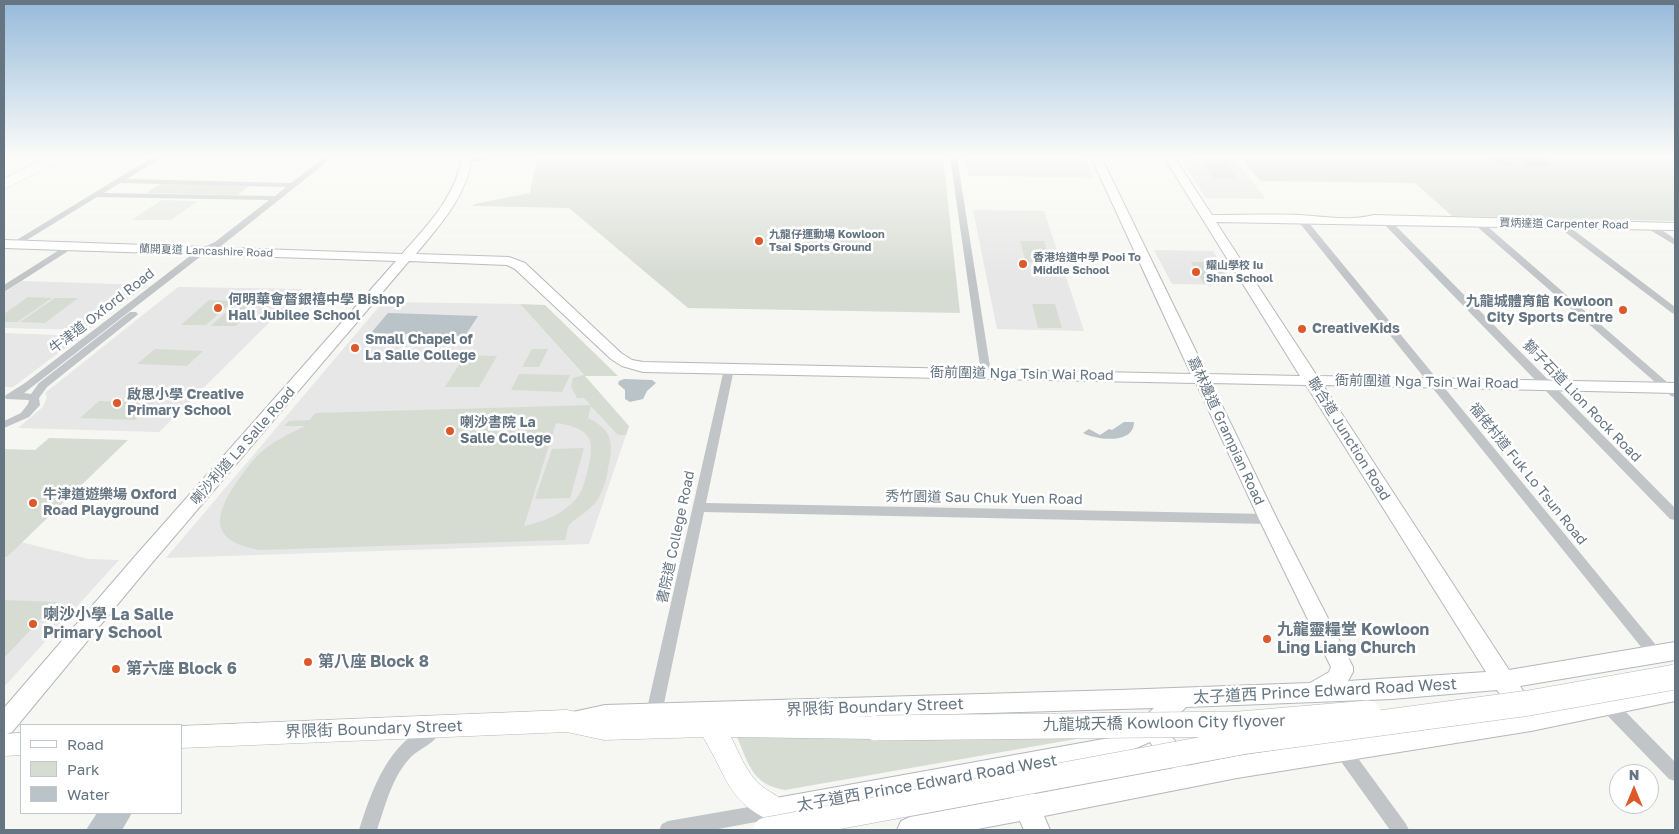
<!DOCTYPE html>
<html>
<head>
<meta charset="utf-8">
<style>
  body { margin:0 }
  #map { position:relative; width:1679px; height:834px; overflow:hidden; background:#f6f6f2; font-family:"Golos Text",sans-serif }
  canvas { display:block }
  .frame { position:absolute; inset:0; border:5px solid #657582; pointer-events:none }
  .legend { position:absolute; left:20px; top:724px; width:162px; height:90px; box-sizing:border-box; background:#fff; border:1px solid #c1c8cd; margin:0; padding:6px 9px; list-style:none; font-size:15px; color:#657582 }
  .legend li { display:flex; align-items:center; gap:10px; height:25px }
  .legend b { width:25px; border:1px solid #c1c8cd }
  .north { position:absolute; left:1609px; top:764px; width:50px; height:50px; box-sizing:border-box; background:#fff; border:1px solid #c1c8cd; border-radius:50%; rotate:0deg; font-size:14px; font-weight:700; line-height:20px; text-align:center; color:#657582 }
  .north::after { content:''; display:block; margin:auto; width:18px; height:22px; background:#de592a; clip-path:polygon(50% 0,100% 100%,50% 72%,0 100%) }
</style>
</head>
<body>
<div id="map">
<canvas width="1679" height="834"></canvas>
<div class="frame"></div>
<ul class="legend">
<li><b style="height:6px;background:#fff"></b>Road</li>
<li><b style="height:14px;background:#d7dcd3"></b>Park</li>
<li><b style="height:14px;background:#b9c3c8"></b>Water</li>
</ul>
<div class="north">N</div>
</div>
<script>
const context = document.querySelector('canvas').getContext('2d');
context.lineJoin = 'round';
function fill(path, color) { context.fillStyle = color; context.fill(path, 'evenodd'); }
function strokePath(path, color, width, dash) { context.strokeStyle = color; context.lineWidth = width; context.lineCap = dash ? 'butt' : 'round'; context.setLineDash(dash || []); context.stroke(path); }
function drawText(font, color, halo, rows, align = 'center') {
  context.font = font + ' "Golos Text","Noto Sans TC",sans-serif'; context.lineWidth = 5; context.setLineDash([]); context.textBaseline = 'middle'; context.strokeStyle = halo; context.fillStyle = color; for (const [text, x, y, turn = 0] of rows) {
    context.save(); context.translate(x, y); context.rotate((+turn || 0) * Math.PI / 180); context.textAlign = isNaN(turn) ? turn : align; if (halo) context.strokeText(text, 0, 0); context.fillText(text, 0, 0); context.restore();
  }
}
fill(new Path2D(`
  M965 157H1085L1094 178 968 176Z
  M1181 160 1236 161 1266 199 1206 198Z
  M161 200 198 201 171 220H132Z
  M973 210 1044 211 1084 331 997 329Z
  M1154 250 1213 251 1234 285 1172 284Z
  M21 281 147 285 88 330 4 328V293Z
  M178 287 303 289 159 432 18 428 43 407 47 397 45 393Z
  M383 302 520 304 629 426 589 544 166 558Z
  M4 333 81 336 13 387H4Z
  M21 542 89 559 119 560 4 687V557H7Z`), '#e6e7e6');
fill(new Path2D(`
  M537 157H943L960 313 688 308 569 208 473 206 474 204 530 193Z
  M1188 157H1675V221L1452 216 1415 183 1260 181 1244 161 1190 160Z
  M1203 163H1226L1238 179H1214Z
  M160 184 250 185 238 195 146 193Z
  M1020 241H1044L1050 262H1026Z
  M1191 262H1217L1230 283H1203Z
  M28 297 52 298 17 322H4V314Z
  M55 298H78L45 323 20 322Z
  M209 300 233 301 206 325H181Z
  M238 301 262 302 236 326H211Z
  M520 304 545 305 618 376H585L629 426 626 435H618L591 406 588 418C613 430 614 444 608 469 606 481 603 492 596 502 590 510 572 521 569 525 567 529 567 536 565 540L260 550C213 542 211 520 236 483 245 471 253 458 266 448 278 439 292 432 306 426H284L289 421 310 420 315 413 591 405 584 398H577L571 386 573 378 584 375ZM556 423C592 428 596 440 587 473 584 485 581 495 572 503 559 516 541 522 524 526Z
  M1032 304H1055L1062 328H1038Z
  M155 349 203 351 187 366 137 364Z
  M532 349H548L539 367H522Z
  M465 355 497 356 479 387H445Z
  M519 374 570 375 562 392 511 390Z
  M99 401H100L153 403 135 420 80 418Z
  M49 438 128 440 7 557H4V449L35 450Z
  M584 448 570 498 535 499 552 449Z
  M4 600 57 602 4 658Z
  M1122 712 1124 714 1093 734 1076 739 785 790C751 785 748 761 736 735L876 718Z`), '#d7dcd3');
fill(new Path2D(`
  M1488 157H1544L1552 164 1535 167 1523 165 1522 161 1510 160V163L1514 164 1513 166 1501 163Z
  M388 313 478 316 465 336 371 333Z
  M624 379 652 380 656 383 647 391 643 399 630 402 625 399V390L618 384 619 381Z
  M1124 422H1134C1134 445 1096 440 1083 433L1089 429 1100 435 1109 429 1112 430Z
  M97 813H132L122 830H86Z`), '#b9c3c8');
const secondary = new Path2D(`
  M462 157H472C467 196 440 225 416 254L509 257 525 263 621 353 632 360 643 362 1191 374 1091 157H1101L1207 374 1300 376 1164 157H1174L1212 215C1241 215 1271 214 1301 215 1325 217 1351 221 1374 215L1675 223V230L1216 222 1317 376 1675 383V393L1323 385 1509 670 1675 642V660L1520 686 1535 710 1675 681V701L1531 731 1237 778 1044 816 1050 830H1024L1020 821 972 830H897L901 821 910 817 1012 798 1004 779 776 822 767 819 763 810 767 801 776 798 1109 738 1133 727 1154 708 654 723 605 725 576 730 568 727 564 720 568 713 605 705 1119 690 1310 683 1329 672 1331 667 1259 519 1196 383 643 372 622 366 611 359 515 269 507 265 409 261 151 564 12 732 4 735V708L137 554 396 261 4 248V240L402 254C428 225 456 196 462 157ZM1211 383 1306 385 1486 672 1348 681 1353 672V667L1277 519ZM1497 690 1513 714 1237 756 1186 766 1189 758C1183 746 1170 741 1168 726L1186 707 1392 699ZM1150 742 1160 758 1174 768 1035 794 1027 775 1109 760Z`);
const primary = new Path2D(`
  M567 710 604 718 710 715 876 717 885 720 889 728 885 736 876 739 731 737C739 753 745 769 757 782 768 793 783 796 790 810L786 819 776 823C727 803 728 777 703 737L604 740 567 732 181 748V726Z
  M21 733V755L4 756V734Z`);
const highway = new Path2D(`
  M47 157H64L62 160 4 189V179Z`);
strokePath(secondary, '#b3b8bc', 2);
strokePath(primary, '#b4b8bc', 1);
strokePath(highway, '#b4b7ba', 1);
fill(new Path2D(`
  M153 157H162L127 179 291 183 325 157H333L221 246 205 253 24 393 31 394 39 383 130 312H136L138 314 136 316 47 387 39 398 40 405 29 417 4 428V421L21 413 28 404 29 400 6 399 5 397 6 395 25 383 199 249 215 242 269 200 97 197 17 246 14 247 10 244ZM120 183 286 187 275 196 104 193Z
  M464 157H492C485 161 470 163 463 159Z
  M950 157H957L991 373 986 376 981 373Z
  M1298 217H1304L1660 650 1663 654 1660 658 1655 660 1650 658 1298 221Z
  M1382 218H1388L1675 508V520L1670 519 1382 222Z
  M1474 220H1480L1675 389V397L1671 396 1474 224Z
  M1557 222H1563L1675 307V314L1672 313 1557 226Z
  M1645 223H1651L1675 239V245L1645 227Z
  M70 243 73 244V248L4 292V285Z
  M729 366 734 369 706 503 1268 514 1273 516 1274 519 1273 522 1268 524 704 512 662 713 660 718 654 720 648 718 646 713 724 369Z
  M1609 699 1615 701 1675 762V781L1669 779 1603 711 1601 706 1603 701Z
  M433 724 439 726 441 731C436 742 421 748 412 756 392 776 386 804 377 830H359C372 789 389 740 433 724Z
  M1343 744 1349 746 1406 824 1409 830H1390L1337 756 1335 751 1337 746Z
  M772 803 778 805 781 811 778 817 772 819 713 830H659L662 824 668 821Z`), '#c1c5c8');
fill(secondary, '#fff');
fill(primary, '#fff');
fill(highway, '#fff');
const primaryBridge = new Path2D(`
  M876 728 1240 724 1368 713
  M766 830 1247 741 1529 703 1675 677`);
strokePath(primaryBridge, '#b4b8bc', 26, []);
strokePath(primaryBridge, '#fff', 25);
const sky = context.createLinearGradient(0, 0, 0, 274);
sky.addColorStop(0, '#95badb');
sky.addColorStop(0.57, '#fbfbf9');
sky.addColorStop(1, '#fbfbf900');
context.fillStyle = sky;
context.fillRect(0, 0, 1679, 274);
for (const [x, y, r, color] of [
  [759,241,5,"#de592a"],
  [1023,264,5,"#de592a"],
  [1196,272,5,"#de592a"],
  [218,308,5,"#de592a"],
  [1623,310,5,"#de592a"],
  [1302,329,5,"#de592a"],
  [355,348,5,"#de592a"],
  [117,403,5,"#de592a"],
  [450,431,5,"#de592a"],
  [33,503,5,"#de592a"],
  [33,624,5,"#de592a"],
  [1267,639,5,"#de592a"],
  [308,662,5,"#de592a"],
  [116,669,5,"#de592a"]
]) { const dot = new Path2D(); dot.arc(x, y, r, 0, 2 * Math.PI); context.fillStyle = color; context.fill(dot); strokePath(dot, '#fff', 2); }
drawText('11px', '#657582', '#fff', [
  ["賈炳達道 Carpenter Road",1564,224,1],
  ["蘭開夏道 Lancashire Road",206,251,2]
]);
drawText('bold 11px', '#657582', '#fff', [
  ["九龍仔運動場 Kowloon",769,235],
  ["Tsai Sports Ground",769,248],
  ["香港培道中學 Pooi To",1033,258],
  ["Middle School",1033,271],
  ["耀山學校 Iu",1206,266],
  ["Shan School",1206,279]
], 'left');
drawText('bold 14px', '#657582', '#fff', [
  ["何明華會督銀禧中學 Bishop",228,300],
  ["Hall Jubilee School",228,316],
  ["九龍城體育館 Kowloon",1613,302,"right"],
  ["City Sports Centre",1613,318,"right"],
  ["CreativeKids",1312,329],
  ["Small Chapel of",365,340],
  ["La Salle College",365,356],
  ["啟思小學 Creative",127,395],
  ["Primary School",127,411],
  ["喇沙書院 La",460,423],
  ["Salle College",460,439],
  ["牛津道遊樂場 Oxford",43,495],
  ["Road Playground",43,511]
], 'left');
drawText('14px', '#657582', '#fff', [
  ["牛津道 Oxford Road",102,311,-38],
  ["衙前圍道 Nga Tsin Wai Road",1022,374,1],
  ["衙前圍道 Nga Tsin Wai Road",1427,382,1],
  ["獅子石道 Lion Rock Road",1582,401,46],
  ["嘉林邊道 Grampian Road",1226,431,65],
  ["聯合道 Junction Road",1349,439,58],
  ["喇沙利道 La Salle Road",243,446,-49],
  ["福佬村道 Fuk Lo Tsun Road",1528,474,51],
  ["秀竹園道 Sau Chuk Yuen Road",984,498,1],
  ["書院道 College Road",676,537,-78]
]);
drawText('bold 16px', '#657582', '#fff', [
  ["喇沙小學 La Salle",43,615],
  ["Primary School",43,633],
  ["九龍靈糧堂 Kowloon",1277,630],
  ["Ling Liang Church",1277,648],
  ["第八座 Block 8",318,662],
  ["第六座 Block 6",126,669]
], 'left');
drawText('16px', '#657582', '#fff', [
  ["太子道西 Prince Edward Road West",1325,691,-3],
  ["界限街 Boundary Street",875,707,-2],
  ["九龍城天橋 Kowloon City flyover",1164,723,-1],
  ["界限街 Boundary Street",374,729,-2],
  ["太子道西 Prince Edward Road West",927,783,-10]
]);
</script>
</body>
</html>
